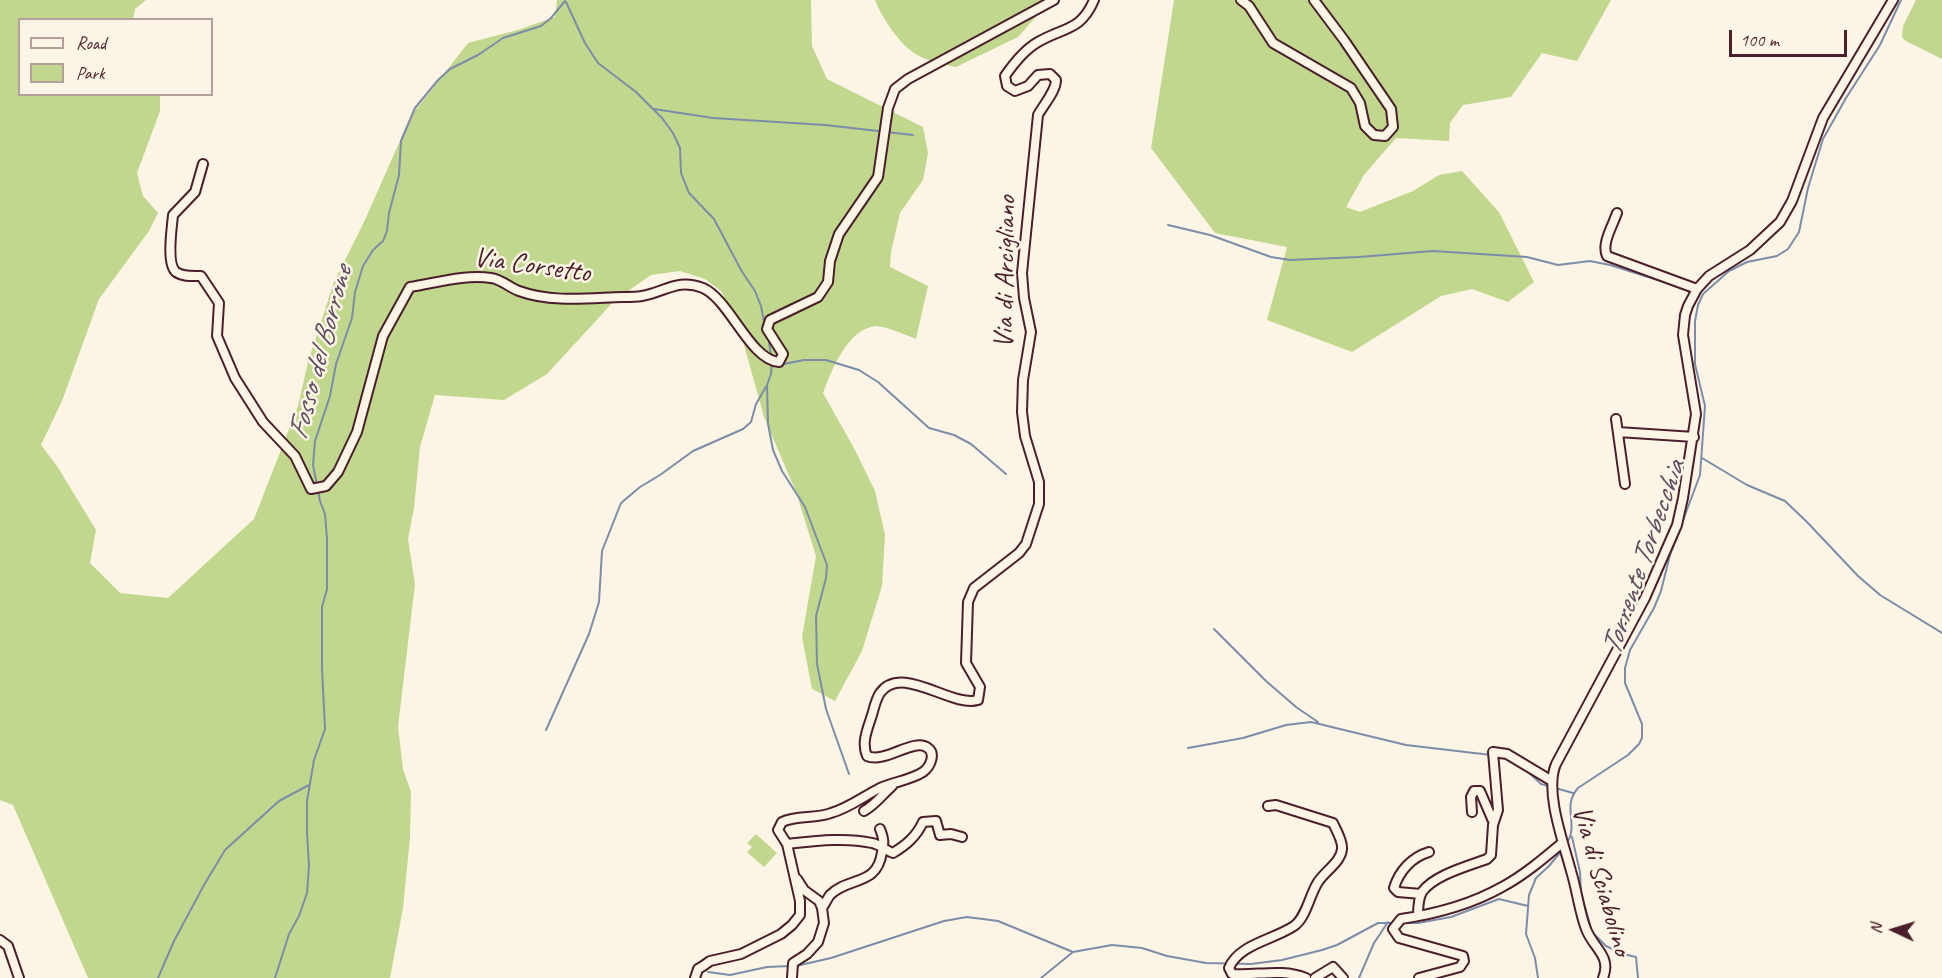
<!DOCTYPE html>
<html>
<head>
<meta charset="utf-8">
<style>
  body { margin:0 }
  #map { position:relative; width:1942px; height:978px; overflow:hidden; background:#fcf5e5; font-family:Caveat,sans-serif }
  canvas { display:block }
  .legend { position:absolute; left:18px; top:18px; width:195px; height:78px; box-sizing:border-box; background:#fcf5e5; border:2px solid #b59f9b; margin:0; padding:8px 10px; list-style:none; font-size:18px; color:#4a1f2b }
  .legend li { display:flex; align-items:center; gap:12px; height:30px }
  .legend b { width:30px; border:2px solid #b59f9b }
  .north { position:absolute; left:1864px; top:900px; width:60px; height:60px; -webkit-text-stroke:4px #fcf5e5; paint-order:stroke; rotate:274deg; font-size:16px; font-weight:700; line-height:24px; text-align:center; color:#4a1f2b }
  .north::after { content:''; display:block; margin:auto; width:21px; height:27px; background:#4a1f2b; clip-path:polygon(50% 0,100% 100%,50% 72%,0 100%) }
  .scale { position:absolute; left:1729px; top:30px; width:118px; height:27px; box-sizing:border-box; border:3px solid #4a1f2b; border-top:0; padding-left:8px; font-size:18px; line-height:21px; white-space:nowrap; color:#4a1f2b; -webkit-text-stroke:4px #fcf5e5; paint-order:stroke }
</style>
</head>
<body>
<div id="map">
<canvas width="1942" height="978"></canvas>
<ul class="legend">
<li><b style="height:8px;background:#fcf5e5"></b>Road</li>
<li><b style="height:16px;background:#c0d78d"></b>Park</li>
</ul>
<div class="north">N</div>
<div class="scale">100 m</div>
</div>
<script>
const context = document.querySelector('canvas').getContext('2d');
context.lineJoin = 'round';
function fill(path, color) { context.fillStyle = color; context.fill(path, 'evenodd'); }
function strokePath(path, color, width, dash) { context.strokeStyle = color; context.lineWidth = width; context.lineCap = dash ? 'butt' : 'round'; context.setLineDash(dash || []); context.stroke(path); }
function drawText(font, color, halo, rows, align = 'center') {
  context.font = font + ' Caveat,sans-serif'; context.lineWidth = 5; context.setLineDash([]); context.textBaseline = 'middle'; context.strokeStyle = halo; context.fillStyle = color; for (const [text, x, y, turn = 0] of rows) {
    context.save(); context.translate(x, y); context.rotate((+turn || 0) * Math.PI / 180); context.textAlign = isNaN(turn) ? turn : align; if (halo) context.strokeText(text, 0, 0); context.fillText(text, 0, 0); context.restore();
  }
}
fill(new Path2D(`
  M0 0H146L135 9 133 19 20 20V94L160 95V111L137 173 143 196 158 213 149 231 99 299 62 401 41 445 57 466 96 530 90 563 120 593 168 598 254 519 298 406 308 362 334 282 364 222 411 116 468 43 518 30 555 17 557 0H811L812 46 827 79 923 127 928 153 923 180 900 213 891 252 890 267 928 286 916 339C906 335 885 326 876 326 847 329 832 370 823 393L854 448 875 491 885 535 882 586 862 651 835 701 812 689 802 637 816 556 796 492 764 417 739 327 721 291 705 279 680 271 651 275 615 300 547 374 504 400 435 395 420 447 414 508 408 539 415 584 398 727 403 769 411 792 410 838 403 908 390 978H88L13 805 0 800Z
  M875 0H1051L1018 37 956 67C944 64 930 62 919 56 901 47 882 18 875 0Z
  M1174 0H1611L1577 61 1542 53 1511 97 1463 105 1450 123 1449 141 1396 138 1364 175 1346 207 1360 212 1413 191 1439 175 1462 171 1499 212 1534 282 1508 302 1472 289 1441 296 1352 352 1267 320 1287 247 1215 233 1151 148Z
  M1916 0H1942V59L1906 41 1902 37 1903 26Z
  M756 834 777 853 764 867 747 852 752 847 747 843Z`), '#c0d78d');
strokePath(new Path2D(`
  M566 2 585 43 598 63 636 92 662 118 673 133 680 148 681 173 689 193 714 219 741 270 755 291 761 306 765 327
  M654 109 713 118 825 125 913 135
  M1168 225 1210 235 1271 257 1290 260 1359 257 1433 251 1527 257 1558 265 1590 261 1610 265 1683 288
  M768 335 771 356
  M772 362 771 374 767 385 768 424 773 450 782 471 805 507 827 565 826 578 816 616 817 664 826 709 849 774
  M779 365 804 360H826L859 370 878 382 929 428 954 435 971 444 1006 474
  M1702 458 1747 485 1785 501 1807 522 1858 576 1880 595 1942 633
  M1214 629 1266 681 1296 707 1318 722
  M546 730 589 634 599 602 602 551 621 503 640 487 660 475 693 451 743 429 751 422 756 404 767 385
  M1188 748 1243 738 1286 725 1311 722 1406 745 1491 755
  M1496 756 1508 759
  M1524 768 1541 784 1573 793
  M1572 837 1580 872 1581 893 1592 932 1606 946 1623 954 1636 957 1638 978
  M1566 844C1580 825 1561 807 1578 788L1628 755 1639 744 1642 738V724L1625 683V668L1630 650 1654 608 1661 591 1670 555 1700 475 1705 406 1695 364V321L1698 305 1703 294 1729 271 1747 262 1777 256 1788 249 1799 232 1808 188 1823 139 1846 98 1880 45 1901 0
  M1401 923H1418L1451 917 1499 899 1528 906
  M796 966 831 958 944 921 967 917 998 921 1073 952
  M708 972 730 975 767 967 790 966
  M158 978 174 941 204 885 225 850 279 801 309 785
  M275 978 289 934 299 916 307 893 309 866 307 832V801L314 760 325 729 322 669V607L327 589V539L325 514 320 501 313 465 315 441 330 396 336 364 352 318 355 292 363 266 373 250 383 241 387 231 389 213 399 175 401 141 415 108 438 80 450 69 478 55 503 38 541 26 551 18 565 1
  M1041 978 1073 952 1112 945 1142 948 1167 956 1206 963 1251 964 1282 960 1322 950 1337 945 1378 923H1395
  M1359 978 1374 943 1388 922
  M1538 978 1535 958 1526 934 1529 895 1536 878 1549 866 1563 849`), '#7c8ca9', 2);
const street = new Path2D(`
  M1241 0 1249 6 1273 43 1351 88 1360 103 1365 126 1374 135 1385 136 1393 127 1391 109 1344 40 1314 0
  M203 164 195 192 173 215C172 227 166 264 176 272 183 277 193 276 201 276L219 303 217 336 235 378 263 422 295 456 311 489 326 486 338 472 357 432 383 336 410 287C436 283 465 274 491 278 501 279 510 288 519 291 552 303 589 298 623 297 629 297 636 297 642 296 665 292 678 278 703 288 730 300 750 360 779 362L783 354 767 329 770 320 818 297 828 282 830 261 839 234 878 177 888 108 895 89 908 79 1054 0
  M1617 213C1613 225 1601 244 1607 256L1697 289
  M1616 419 1625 484
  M1618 432 1694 437
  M1268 806 1276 805 1333 823C1336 830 1343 841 1342 849 1341 862 1325 871 1318 882 1310 894 1306 918 1294 926 1273 940 1239 944 1229 968L1232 974C1257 976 1281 968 1306 978
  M864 811C875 805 882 795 892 786
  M1472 812 1471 797 1474 791H1480L1493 821
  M787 844C815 841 845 837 872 843 879 844 885 850 893 853 906 845 916 837 923 822L936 821 940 835 951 834 962 837
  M1421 894 1398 892 1394 888C1399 871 1412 857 1429 852
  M822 908C825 904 827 899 830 895 849 876 877 887 882 852 884 843 884 839 880 829
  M1418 916C1418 909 1418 899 1422 892 1434 875 1468 866 1487 859L1491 855 1493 825 1498 810 1493 752 1507 754 1552 781
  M0 940 8 946 19 978
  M695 978 698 969 703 966 710 961 741 954 781 934 792 925 800 915V901L787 844 778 830 782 822C797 815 815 819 831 813 849 808 864 796 880 788 893 782 911 780 923 772 930 767 936 754 928 748 914 737 885 764 867 756 861 742 868 728 872 715 874 708 876 699 880 693 902 663 951 708 978 700L980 687 966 663 968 602 974 588 1019 553 1026 544 1039 504V482L1025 436 1022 412 1023 380 1031 332 1024 298 1022 273 1038 115C1044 104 1056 91 1056 80L1050 74 1038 75 1028 86 1015 91 1007 86 1005 76C1014 63 1024 50 1038 42 1064 27 1081 31 1094 0
  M792 978 793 963 807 954 818 942 824 923 822 908 819 901 804 890 797 879
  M1315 978 1333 967 1343 978
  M1419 978 1460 967 1464 961 1463 956 1399 938 1393 929 1401 919C1435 914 1472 904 1502 887 1523 876 1543 859 1562 843
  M1603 978C1612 956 1593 948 1586 929 1579 911 1577 890 1571 871 1564 844 1544 791 1556 764L1645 598 1677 525 1683 498 1696 414 1683 335 1685 315 1688 306 1697 289 1709 276 1750 250 1780 222 1792 201 1823 118 1893 0`);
strokePath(street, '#4a1f2b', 12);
strokePath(street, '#fcf5e5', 8);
drawText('28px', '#4a1f2b', '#fcf5e5', [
  ["Via Corsetto",532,266,8],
  ["Via di Arcigliano",1006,272,-89],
  ["Via di Sciabolino",1601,881,74]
]);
drawText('italic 30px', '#5f4c60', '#fcf5e5', [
  ["Fosso del Borrone",321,353,-75],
  ["Torrente Torbecchia",1644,558,-71]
]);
</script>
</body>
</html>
